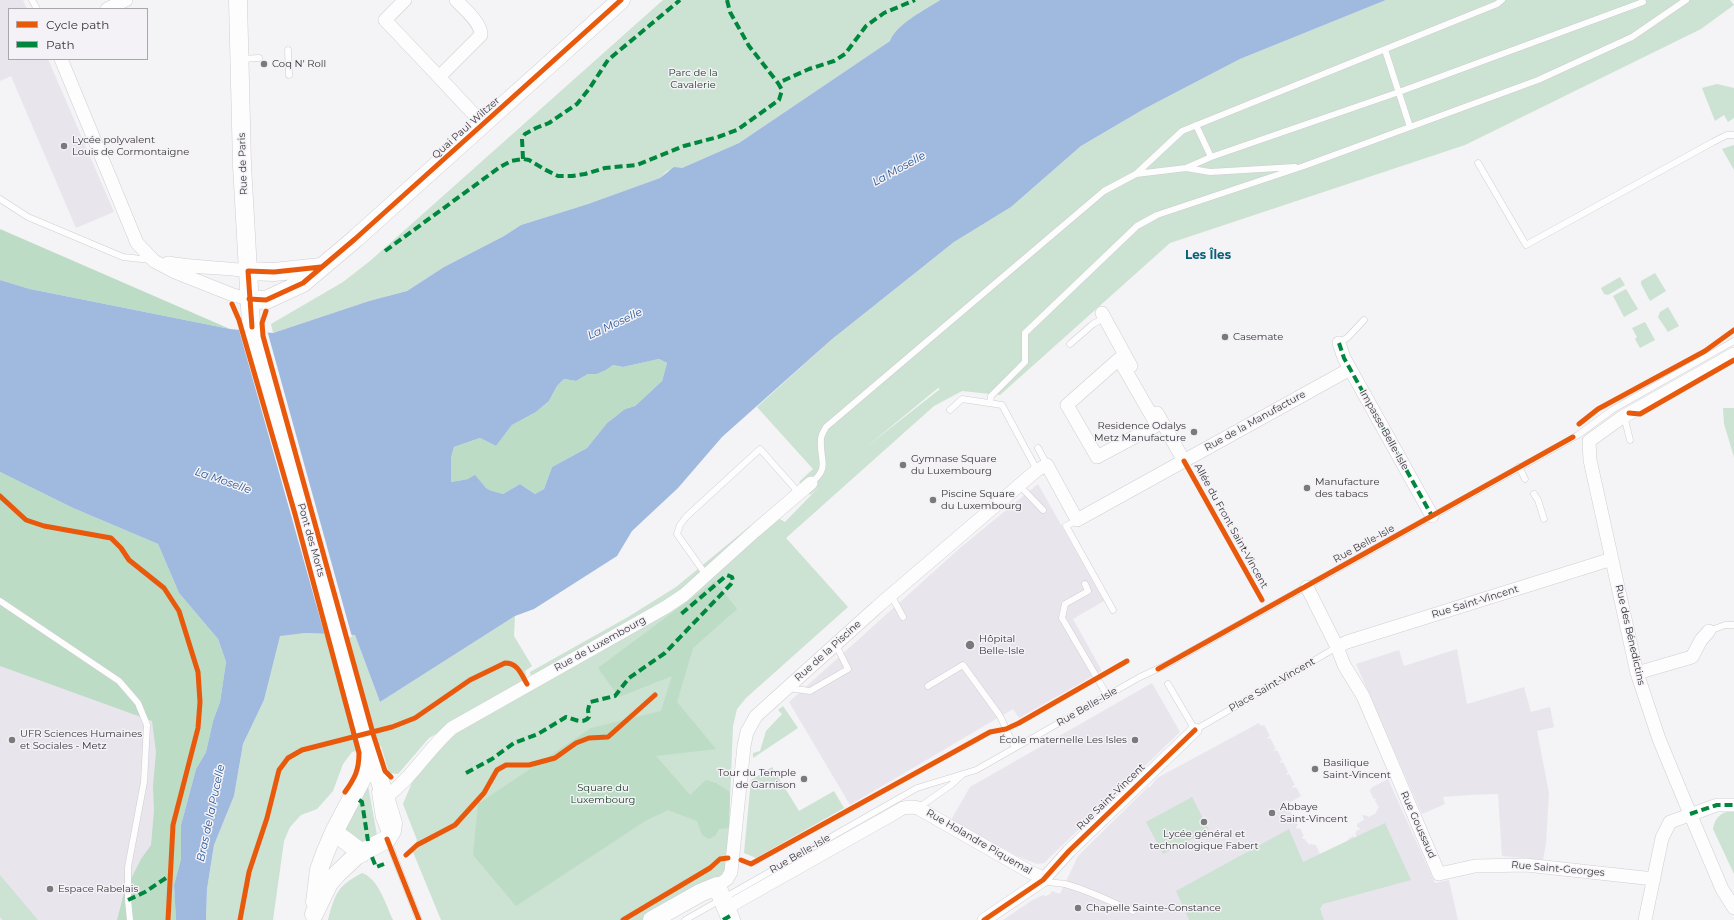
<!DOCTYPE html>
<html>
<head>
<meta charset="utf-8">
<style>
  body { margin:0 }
  #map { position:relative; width:1734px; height:920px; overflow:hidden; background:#f4f3f6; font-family:Montserrat,sans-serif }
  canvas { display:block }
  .legend { position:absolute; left:8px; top:8px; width:140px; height:52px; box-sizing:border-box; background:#f4f2f7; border:1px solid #a9a7ab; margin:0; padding:5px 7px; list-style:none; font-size:12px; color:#383739 }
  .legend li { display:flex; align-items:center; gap:8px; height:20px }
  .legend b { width:20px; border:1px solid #a9a7ab }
</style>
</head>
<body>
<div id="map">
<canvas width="1734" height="920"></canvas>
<ul class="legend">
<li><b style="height:5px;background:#e8590c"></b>Cycle path</li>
<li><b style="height:5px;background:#00873e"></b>Path</li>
</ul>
</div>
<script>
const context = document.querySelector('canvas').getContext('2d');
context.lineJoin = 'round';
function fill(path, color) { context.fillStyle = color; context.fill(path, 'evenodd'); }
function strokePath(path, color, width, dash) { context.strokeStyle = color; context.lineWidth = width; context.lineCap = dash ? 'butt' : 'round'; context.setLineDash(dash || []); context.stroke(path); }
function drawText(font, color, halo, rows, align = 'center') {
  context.font = font + ' Montserrat,sans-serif'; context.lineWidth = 3; context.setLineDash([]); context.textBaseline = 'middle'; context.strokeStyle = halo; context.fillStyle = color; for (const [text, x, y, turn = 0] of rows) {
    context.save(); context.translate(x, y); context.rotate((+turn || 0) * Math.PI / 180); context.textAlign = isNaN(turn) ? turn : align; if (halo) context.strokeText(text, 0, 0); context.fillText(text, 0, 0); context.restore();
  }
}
fill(new Path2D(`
  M0 0H23L27 9H9V59H48L114 212 76 228 11 76 0 81Z
  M1038 484 1104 601 1073 619 1102 671 1019 718 1013 709 850 805 789 702 960 548Z
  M0 610 180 723 150 920H0Z
  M1457 649 1467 704 1524 687 1531 712 1550 707 1554 727 1537 731 1549 793 1546 843 1543 860 1502 856 1498 794 1469 795 1443 797 1445 804 1422 814 1356 664 1399 650 1404 666Z
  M1152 683 1180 732 1044 863 1037 864 1019 857 951 820 970 787Z
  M1259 723 1261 726 1264 725 1270 736 1267 738 1268 739 1270 738 1276 749 1273 750 1274 751 1277 750 1282 760 1280 762V763L1283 762 1288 772 1286 774 1287 775 1289 774 1295 785 1292 786 1293 788 1296 787 1301 796 1289 803 1287 800 1285 801 1286 804 1283 806 1285 808 1288 807 1298 825 1296 827 1297 829 1300 828 1304 836 1302 837 1303 839H1305L1309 845 1310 844 1316 845 1320 854 1348 841V839L1353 836 1355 838 1357 837 1355 834 1357 830H1359L1360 828 1357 827V824L1364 820 1362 815 1368 816V817L1375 814 1379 807 1375 801 1376 799H1374L1369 790H1371V788L1388 779 1435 883 1449 880 1458 920H1003L1031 901 1043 895 1046 896 1050 894 1052 891 1060 894 1078 856 1148 787H1150L1157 778Z`), '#e9e5ed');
fill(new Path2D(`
  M663 0H940C925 10 896 24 890 41L739 143 682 168 667 171 660 178 588 204 521 225 504 236 444 267 407 291 369 301 273 333 271 324 343 282 370 261Z
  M1386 0H1730L1734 5 1701 29 1465 145 1170 243 1000 395 962 391 934 406 786 538 848 607 746 698 737 709 733 726 728 850 726 872 719 877 645 920H441L413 852 417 840 403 804 413 780 437 741 532 682 530 672 628 617 676 587 767 512 785 522 819 487 810 495 799 482 813 469 757 407 831 340 954 242 1011 207 1081 146 1144 109 1240 59ZM938 388 940 389 865 448Z
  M1717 84 1734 88V118L1728 122 1724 115 1715 121 1702 88Z
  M1734 145V170L1722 149Z
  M1655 273 1666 291 1650 301 1641 284V281Z
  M1620 277 1625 285 1608 295 1604 294 1601 288Z
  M1626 289 1638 309 1624 317 1613 296Z
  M1668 307 1679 326 1668 332 1658 317 1660 312Z
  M1645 322 1655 340 1640 348 1635 339 1637 337 1632 328Z
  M1723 408H1734V457L1724 424Z
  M515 616 514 636 532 666 525 671 527 680 429 738 398 774 389 773 381 746 352 752 343 764 333 791 317 809 301 815 290 827 284 841 273 920H206L207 889 214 845 234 796 243 744 264 700 280 635 305 633 355 635 380 702Z
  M783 706 798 728 753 758V753L760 751 766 731 782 714 778 710Z
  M772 767 799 811 834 791 844 808 756 858 744 853 751 780Z
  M368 786 377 835 363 844 346 831 347 823Z
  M1192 797 1209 830 1163 854 1146 822Z
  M1730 811H1734V874L1713 829C1715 818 1720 813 1730 811Z
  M1385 823 1411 880 1323 904 1320 909 1324 920H1189L1176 891 1289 829 1303 862Z
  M362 873C378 878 386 905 393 920H328C335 894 337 886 362 873Z
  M0 875 38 920H3L0 917Z`), '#cce2d2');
fill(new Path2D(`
  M0 229 230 329 30 289 0 280Z
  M659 359 667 363 662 381 635 406 625 409 607 423 587 448 552 467 544 489 535 494 520 484 503 494C492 492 485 491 480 481L468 479 451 482V458L454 447 480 438 496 446 512 425 536 412 549 401 557 386 564 379 576 381 588 374H597L606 370 613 365 623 367Z
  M0 472 73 508 158 544 179 593 218 639 226 662 220 702 213 721 206 752 196 769 181 825V859L174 885 176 920H117L124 893 141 859 151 845 154 811 153 786 156 752 152 721 0 666Z
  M715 581 737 609 693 648 677 702 716 749 656 756 690 795 706 780 716 783 730 792 729 828 719 829 715 836 709 839 702 835 697 821 668 810 645 821 516 906 473 855 478 804 591 728 661 711 672 676 619 697 598 668Z`), '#bcdcc5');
fill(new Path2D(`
  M940 0H1386L1240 59 1144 109 1081 146 1011 207 954 242 831 340 722 437 678 488 632 531 617 556 534 609 515 616 380 702 355 635 305 633 280 636 264 700 243 744 234 796 214 845 207 889 206 920H176L174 885 181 859V825L196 769 206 752 213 721 220 702 226 662 218 639 179 593 158 544 73 508 0 472V280L30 289 230 329 273 333 369 301 407 291 444 267 504 236 521 225 588 204 660 178 674 167 682 168 739 143 890 41C896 24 925 10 940 0ZM659 359 667 363 662 381 635 406 625 409 607 423 587 448 552 467 544 489 535 494 520 484 503 494C482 489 488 489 475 475L468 479 451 482V458L454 447 480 438 496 446 512 425 536 412 549 401 557 386 564 379 576 381 588 374H597L606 370 613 365 623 367Z`), '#9fbade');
fill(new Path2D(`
  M246 329 267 330 352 637 325 636 239 330Z`), '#f4f3f6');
const lane = new Path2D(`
  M32 0 37 9
  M288 50 289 75
  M1385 50 1410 127
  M241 59 259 58
  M1196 125 1211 157
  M1478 163 1526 245 1713 142 1727 135H1734
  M1186 168 1211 157 1399 92 1643 2 1642 0
  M1136 174 1186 168 1210 172 1295 167
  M0 199 28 217 123 257 151 260
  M1339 343 1348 337 1364 320
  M1070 344 1093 324 1104 318
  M990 403 991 396 1025 362V333L1137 226 1157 215 1304 166 1538 80 1632 37 1686 0
  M950 410 962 399 1002 405 1037 470
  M1624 416 1630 440
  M1038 448 1047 465
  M1519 467 1525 479
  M811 483C831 467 819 460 821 439 821 435 824 431 826 427L1104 191 1136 174 1182 131 1497 4 1502 0
  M1019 485 1043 510
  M1534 494 1538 500 1544 519
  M1077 520 1066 526 1113 610
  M706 575 677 534 680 525 686 517 760 449 799 493
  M1085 584 1088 591 1065 604 1062 618 1107 695
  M891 595 903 617
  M0 601 119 681 138 703 147 725 144 782 128 867V900L130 920
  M1709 631 1725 625H1734
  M1168 684 1195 730 1337 647
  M928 686 963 665 1000 716 1015 748
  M788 688 810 691 848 669 836 645
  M375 792 379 818 419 920
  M918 808 951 785 963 774
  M1043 880C1051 884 1057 882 1065 884 1088 890 1111 902 1133 911
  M685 920 917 788 976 770 1140 677 1166 665 1578 435 1612 410 1734 341`);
const street = new Path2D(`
  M405 0 385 20 439 77 481 35C481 22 464 9 456 0
  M107 9 126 0
  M61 59 137 243 154 261 175 272 233 295 249 299
  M439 77 483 124
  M168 263C195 268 221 267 248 271
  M1102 313 1131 366
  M1339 343 1344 358 1432 516
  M1734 354 1621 418 1589 441 1590 460 1637 673 1659 739 1683 797 1722 889 1734 908
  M1119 359 1157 425 1097 457 1067 405Z
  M1157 413 1184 461
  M1307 587 1337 647 1344 665 1363 696 1439 874 1475 866 1526 865 1654 879
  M1337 647 1347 642 1612 559
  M1637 673 1692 657 1701 640 1709 631
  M386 797C413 777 427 750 452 728L666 607 684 595 755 531 811 483
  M717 886 727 879 731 872 744 746 747 732 756 716 877 607 1037 470 1047 465 1077 520 1350 369
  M726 908 891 815 903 808 912 807 918 808 1030 872 1041 877 1043 880
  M984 920 1043 880 1069 851 1195 730
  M1645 920 1662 838 1670 822 1717 805H1734`);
const secondary = new Path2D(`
  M238 0 242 165 251 324 371 752 393 823 392 831 387 839 356 856 338 873 329 883 314 914
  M248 271 274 272 321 267
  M249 299 266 300 303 283 355 239 621 0
  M334 832 362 853
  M315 902 319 870 325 853 334 832 365 773 371 752
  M652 920 700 893 717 886 731 920`);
strokePath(lane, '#cfced0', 7);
strokePath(street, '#cfced0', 14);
strokePath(secondary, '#cfced0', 19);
strokePath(lane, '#fdfdfe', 6);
strokePath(street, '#fdfdfe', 13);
strokePath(secondary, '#fdfdfe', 18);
strokePath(new Path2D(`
  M727 0 730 12 749 46 778 83
  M523 159 522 139 525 134 536 128 549 123 577 104 589 89 608 60 680 0
  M385 251 500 167 511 161 523 159 529 160 544 169 558 176H572L585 174 605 168 637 165 684 146 718 137 737 130 779 100 782 90 778 83 809 69 834 61 845 54 866 26 884 13 915 0
  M1339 343 1344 358 1432 516
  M466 773 492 759 514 743 538 734 566 717C574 719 583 725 589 717L588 710 590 702 615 696 629 678 665 653 731 584 733 581 732 577 727 575 680 615
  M359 800 362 802 368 841
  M1690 814 1717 805H1734
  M372 857 376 867 384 864
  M128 900 145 892 166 878H169
  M723 920 730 916`), '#00873e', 4, [8, 4]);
strokePath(new Path2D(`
  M249 299 266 300 303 283 355 239 621 0
  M232 304 239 320 295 514 359 753C359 770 355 778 345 792
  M266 311 262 323 263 336 374 737 385 771 391 777
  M252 327 248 271 274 272 321 267
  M1629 413 1640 414 1734 360
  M1579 424 1598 409 1705 351 1734 330
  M1184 461 1262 600
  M0 496 26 520 44 526 111 538 121 548 129 560 164 588 179 611 198 672 200 702 198 728 173 825 168 920
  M1158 669 1573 437
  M387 839 419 920
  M406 855 417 845 455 825 484 793 497 770 506 765H529L555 758 576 743 589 738 608 737 655 695
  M741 860 751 864 990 732 1006 729 1019 723 1127 661
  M240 920 249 872 267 818 279 770 288 758 302 750 392 727 415 718 470 680 505 663C518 663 521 674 527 684
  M623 920 710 868 720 859 728 858
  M984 920 1043 880 1069 851 1195 730`), '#e8590c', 5);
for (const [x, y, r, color] of [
  [264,64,4,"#7a797b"],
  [64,146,4,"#7a797b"],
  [1225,337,4,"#7a797b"],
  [1194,432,4,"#7a797b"],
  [903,465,4,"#7a797b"],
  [1307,488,4,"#7a797b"],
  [933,500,4,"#7a797b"],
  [970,645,5,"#7a797b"],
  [12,740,4,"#7a797b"],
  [1135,740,4,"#7a797b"],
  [1315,769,4,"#7a797b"],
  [804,779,4,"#7a797b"],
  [1272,813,4,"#7a797b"],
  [1204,822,4,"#7a797b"],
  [50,889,4,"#7a797b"],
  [1078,908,4,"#7a797b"]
]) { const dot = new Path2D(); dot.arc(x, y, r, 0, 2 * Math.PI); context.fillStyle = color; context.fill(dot); strokePath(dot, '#f4f2f7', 1.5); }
drawText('10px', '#383739', '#f4f2f7', [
  ["Coq N' Roll",272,64],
  ["Lycée polyvalent",72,140],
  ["Louis de Cormontaigne",72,152],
  ["Casemate",1233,337],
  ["Residence Odalys",1186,426,"right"],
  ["Metz Manufacture",1186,438,"right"],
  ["Gymnase Square",911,459],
  ["du Luxembourg",911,471],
  ["Manufacture",1315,482],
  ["des tabacs",1315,494],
  ["Piscine Square",941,494],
  ["du Luxembourg",941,506],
  ["Hôpital",979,639],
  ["Belle-Isle",979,651],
  ["UFR Sciences Humaines",20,734],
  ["et Sociales - Metz",20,746],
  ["École maternelle Les Isles",1127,740,"right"],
  ["Basilique",1323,763],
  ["Saint-Vincent",1323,775],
  ["Tour du Temple",796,773,"right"],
  ["de Garnison",796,785,"right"],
  ["Abbaye",1280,807],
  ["Saint-Vincent",1280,819],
  ["Lycée général et",1204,834,"center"],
  ["technologique Fabert",1204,846,"center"],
  ["Espace Rabelais",58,889],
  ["Chapelle Sainte-Constance",1086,908]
], 'left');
drawText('10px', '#103c1f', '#f4f2f7', [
  ["Parc de la",693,73],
  ["Cavalerie",693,85],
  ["Square du",603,788],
  ["Luxembourg",603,800]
]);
drawText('10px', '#383739', '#f4f2f7', [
  ["Quai Paul Wiltzer",466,128,-42],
  ["Rue de Paris",243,164,-92],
  ["Rue de la Manufacture",1255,421,-29],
  ["Impasse Belle-Isle",1384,430,61],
  ["Allée du Front Saint-Vincent",1231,526,61],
  ["Pont des Morts",311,540,74],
  ["Rue Belle-Isle",1364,544,-29],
  ["Rue Saint-Vincent",1475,602,-17],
  ["Rue des Bénedictins",1630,635,77],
  ["Rue de Luxembourg",600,644,-29],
  ["Rue de la Piscine",828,651,-42],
  ["Place Saint-Vincent",1272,685,-30],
  ["Rue Belle-Isle",1087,707,-30],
  ["Rue Saint-Vincent",1111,797,-44],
  ["Rue Goussaud",1418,825,66],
  ["Rue Holandre Piquemal",979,842,30],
  ["Rue Belle-Isle",800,854,-30],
  ["Rue Saint-Georges",1558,869,5]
]);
drawText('italic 11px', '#265797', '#f4f2f7', [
  ["La Moselle",899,169,-29],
  ["La Moselle",615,324,-25],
  ["La Moselle",223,481,19],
  ["Bras de la Pucelle",211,813,-78]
]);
drawText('bold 12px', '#086175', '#f4f2f7', [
  ["Les Îles",1208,255]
]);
</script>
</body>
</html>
